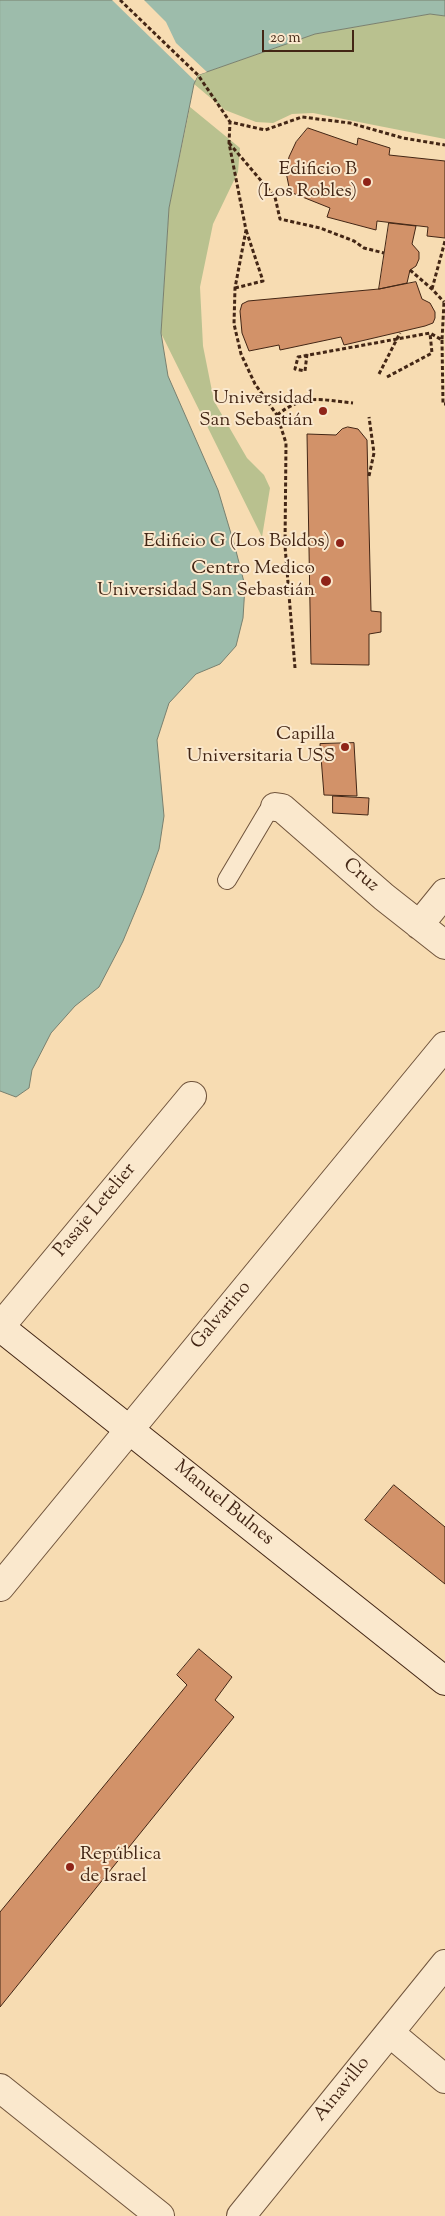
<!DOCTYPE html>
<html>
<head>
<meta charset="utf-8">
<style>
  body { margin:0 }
  #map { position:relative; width:445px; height:2216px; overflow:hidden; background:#f7dcb2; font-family:"Sorts Mill Goudy",serif }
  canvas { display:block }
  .scale { position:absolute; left:262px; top:30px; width:92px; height:22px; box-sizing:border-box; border:2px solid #432615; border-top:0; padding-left:6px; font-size:15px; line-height:18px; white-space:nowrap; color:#432615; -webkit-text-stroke:4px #fae8cd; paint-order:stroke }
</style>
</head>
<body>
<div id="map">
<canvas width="445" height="2216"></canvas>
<div class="scale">20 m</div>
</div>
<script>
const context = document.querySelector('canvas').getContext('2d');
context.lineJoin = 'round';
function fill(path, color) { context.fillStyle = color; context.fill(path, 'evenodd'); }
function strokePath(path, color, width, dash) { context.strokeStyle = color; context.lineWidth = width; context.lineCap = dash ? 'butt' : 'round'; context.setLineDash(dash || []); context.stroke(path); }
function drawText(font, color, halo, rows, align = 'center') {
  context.font = font + ' "Sorts Mill Goudy",serif'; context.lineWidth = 4; context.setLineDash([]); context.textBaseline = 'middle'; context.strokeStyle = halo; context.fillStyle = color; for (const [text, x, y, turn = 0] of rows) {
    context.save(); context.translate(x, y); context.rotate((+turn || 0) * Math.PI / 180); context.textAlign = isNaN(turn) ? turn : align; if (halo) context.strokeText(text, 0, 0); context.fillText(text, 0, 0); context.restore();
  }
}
fill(new Path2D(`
  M430 14 445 16V139L313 113 292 114 273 123 256 122 225 110 194 84 198 75 315 34Z
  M190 107 240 148 238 172 213 224 200 287 203 346 214 401 247 458 264 475 270 488 262 537 161 333 169 208Z`), '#b9c18f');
const water = new Path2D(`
  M0 0H445V16L430 14 315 34 198 75 194 84 169 208 161 333 168 376 218 490 235 547 245 586 243 618 236 646 220 664 196 674 169 703 157 740 164 816 159 849 143 893 123 941 99 987 75 1006 51 1033 32 1070 29 1088 16 1097 0 1091Z`);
fill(water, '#9dbcab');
strokePath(water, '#79806f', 1);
fill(new Path2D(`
  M112 0H144L166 22 176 43 207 72 198 75 195 81Z`), '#f7dcb2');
const building = new Path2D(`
  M308 128 357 145 358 138 390 148 389 155 445 161V238L427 236 428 227 377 221 376 230 327 217 330 208 290 192 286 172 289 157 296 142Z
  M389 223 416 226 412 244 419 252V259L416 266 410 270 407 283 379 289Z
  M416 282 422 299 430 303 435 312V318L433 323 425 326 344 345 341 337 280 350 279 345 249 351 242 333 240 311 242 304 248 301 379 289Z
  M348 427 358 429 367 440 371 611 381 612V632L369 634V665L311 664 307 434 336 435 342 429Z
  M354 743 357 796 324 795 320 744Z
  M333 796 369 798 368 815 333 813Z
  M394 1485 445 1527V1584L365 1520Z
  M199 1649 232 1677 215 1700 234 1717 0 2007V1912L187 1685 177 1675Z`);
fill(building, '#d29269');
strokePath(building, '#432615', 1);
const lane = new Path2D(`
  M227 880 268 811 275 807`);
const street = new Path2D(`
  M275 807 282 808 384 897 445 945
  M419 925 445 893
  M0 1327 192 1096
  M0 1587 445 1046
  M390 2033 445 2079
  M0 2088 160 2216
  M241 2216 445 1964`);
const secondary = new Path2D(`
  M0 1327 445 1681`);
strokePath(lane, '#70543c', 20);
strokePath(street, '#70543c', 30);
strokePath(secondary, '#432615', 30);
strokePath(new Path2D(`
  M120 0 198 75 230 122
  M229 143 275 197 280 219 320 228 354 241 364 248 384 253
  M410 270 432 289 444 302
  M235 288 263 281 246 230
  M432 289 445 241
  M442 340 443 404H445
  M307 354 305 371 295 369 298 357 430 333 442 340 444 302
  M379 374 400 333
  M387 377 432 353 430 333
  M277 415C305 393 321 400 353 403
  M369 476 374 453 369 417
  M295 668 285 546 286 443 277 415 255 384 241 354 234 324 235 288 246 230 229 143 230 122 265 130 302 117 350 123 403 138 445 145`), '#432615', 3, [4, 2.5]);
strokePath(lane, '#fae8cd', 18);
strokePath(street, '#fae8cd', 28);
strokePath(secondary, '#fae8cd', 28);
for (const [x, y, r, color] of [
  [367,182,5,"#8f2418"],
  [323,411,5,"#8f2418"],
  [340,543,5,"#8f2418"],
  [326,581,6,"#8f2418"],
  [345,747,5,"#8f2418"],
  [70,1867,5,"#8f2418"]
]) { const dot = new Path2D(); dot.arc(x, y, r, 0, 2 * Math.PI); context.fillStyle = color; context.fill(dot); strokePath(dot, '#fae8cd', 2); }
drawText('19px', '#432615', '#fae8cd', [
  ["Edificio B",357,171],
  ["(Los Robles)",357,193],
  ["Universidad",313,400],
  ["San Sebastián",313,422],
  ["Edificio G (Los Boldos)",330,543],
  ["Centro Medico",315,570],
  ["Universidad San Sebastián",315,592],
  ["Capilla",335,736],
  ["Universitaria USS",335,758],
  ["República",80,1856,"left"],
  ["de Israel",80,1878,"left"]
], 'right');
drawText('19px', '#432615', '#fae8cd', [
  ["Cruz",360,876,41],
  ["Pasaje Letelier",96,1211,-50],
  ["Galvarino",222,1316,-50],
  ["Manuel Bulnes",223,1504,39],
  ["Ainavillo",343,2090,-51]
]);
</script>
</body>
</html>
